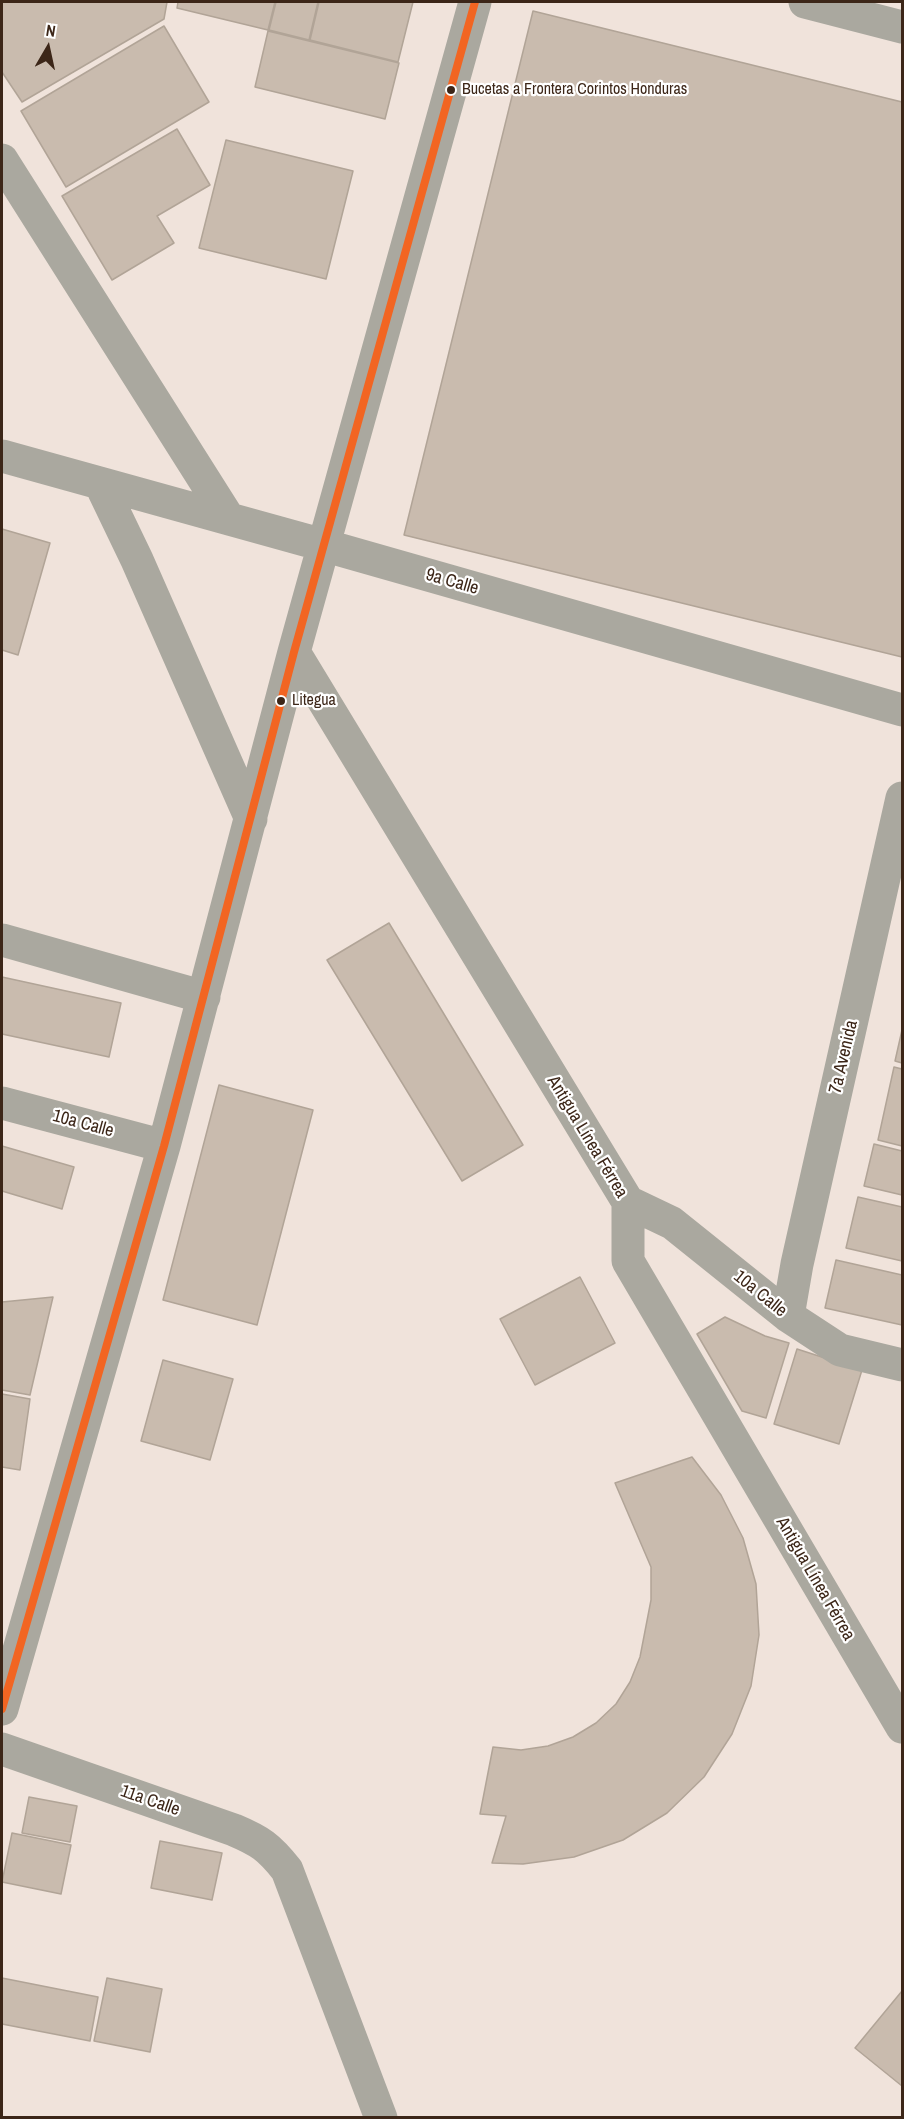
<!DOCTYPE html>
<html>
<head>
<meta charset="utf-8">
<style>
  body { margin:0 }
  #map { position:relative; width:904px; height:2119px; overflow:hidden; background:#f0e3db; font-family:"Archivo Narrow",sans-serif }
  canvas { display:block }
  .frame { position:absolute; inset:0; border:3px solid #3c2618; pointer-events:none }
  .north { position:absolute; left:18px; top:18px; width:60px; height:60px; -webkit-text-stroke:4px #fff; paint-order:stroke; rotate:9deg; font-size:16px; font-weight:700; line-height:24px; text-align:center; color:#3c2618 }
  .north::after { content:''; display:block; margin:auto; width:21px; height:27px; background:#3c2618; clip-path:polygon(50% 0,100% 100%,50% 72%,0 100%) }
</style>
</head>
<body>
<div id="map">
<canvas width="904" height="2119"></canvas>
<div class="frame"></div>
<div class="north">N</div>
</div>
<script>
const context = document.querySelector('canvas').getContext('2d');
context.lineJoin = 'round';
function fill(path, color) { context.fillStyle = color; context.fill(path, 'evenodd'); }
function strokePath(path, color, width, dash) { context.strokeStyle = color; context.lineWidth = width; context.lineCap = dash ? 'butt' : 'round'; context.setLineDash(dash || []); context.stroke(path); }
function drawText(font, color, halo, rows, align = 'center') {
  context.font = font + ' "Archivo Narrow",sans-serif'; context.lineWidth = 4.5; context.setLineDash([]); context.textBaseline = 'middle'; context.strokeStyle = halo; context.fillStyle = color; for (const [text, x, y, turn = 0] of rows) {
    context.save(); context.translate(x, y); context.rotate((+turn || 0) * Math.PI / 180); context.textAlign = isNaN(turn) ? turn : align; if (halo) context.strokeText(text, 0, 0); context.fillText(text, 0, 0); context.restore();
  }
}
const building = new Path2D(`
  M2 2H167L164 19 22 102 2 72Z
  M178 2H275L268 30 177 8Z
  M276 2H318L309 40 269 30Z
  M319 2H413L398 62 310 40Z
  M533 11 902 102V657L404 535Z
  M164 26 209 102 66 187 21 111Z
  M268 31 399 63 385 119 255 87Z
  M177 129 210 185 157 216 174 243 112 280 62 196Z
  M226 140 353 171 326 279 199 248Z
  M2 529 50 543 18 655 2 650Z
  M389 923 523 1145 462 1181 327 960Z
  M2 977 121 1003 109 1057 2 1034Z
  M902 1030V1063L895 1061Z
  M894 1067 902 1069V1146L878 1140Z
  M219 1085 313 1110 257 1325 163 1300Z
  M874 1144 902 1151V1195L864 1186Z
  M2 1146 74 1167 62 1209 2 1191Z
  M858 1197 902 1207V1261L846 1248Z
  M836 1260 902 1275V1325L825 1308Z
  M580 1277 615 1343 535 1385 500 1319Z
  M53 1297 30 1395 2 1390V1302Z
  M725 1317 765 1336 789 1343 766 1418 742 1411 697 1334Z
  M797 1349 862 1370 839 1444 774 1424Z
  M163 1360 233 1379 210 1460 141 1441Z
  M2 1394 30 1399 20 1470 2 1467Z
  M692 1457 721 1495 743 1538 756 1584 759 1635 751 1686 732 1734 704 1777 667 1813 623 1840 574 1857 523 1864 492 1863 506 1816 480 1814 493 1747 521 1750 548 1746 573 1737 596 1723 616 1704 630 1682 640 1657 651 1600V1567L615 1483Z
  M29 1797 77 1806 70 1842 22 1833Z
  M12 1833 71 1845 61 1894 2 1882Z
  M160 1841 222 1853 212 1900 151 1888Z
  M2 1978 98 1997 90 2041 2 2024Z
  M107 1978 162 1989 150 2052 94 2041Z
  M902 1991V2086L855 2048Z`);
fill(building, '#c9bbae');
strokePath(building, '#b1a497', 1.5);
strokePath(new Path2D(`
  M805 2 902 27
  M2 160 229 519
  M2 456 323 545 902 710
  M100 483 137 560 251 819
  M294 652 628 1202V1261L902 1727
  M2 940 204 997
  M2 1103 164 1146
  M628 1202 672 1223 788 1316 840 1350 902 1365
  M788 1316 797 1264 902 798
  M2 1709 164 1146 294 652 475 2
  M2 1749 234 1830C260 1841 269 1847 287 1870L381 2118`), '#aaa89f', 33);
strokePath(new Path2D(`
  M2 1709 164 1146 294 652 475 2`), '#f26522', 8);
for (const [x, y, r, color] of [
  [451,90,5,"#3c2618"],
  [281,701,5,"#3c2618"]
]) { const dot = new Path2D(); dot.arc(x, y, r, 0, 2 * Math.PI); context.fillStyle = color; context.fill(dot); strokePath(dot, '#fff', 2); }
drawText('16px', '#3c2618', '#fff', [
  ["Bucetas a Frontera Corintos Honduras",462,90],
  ["Litegua",292,701]
], 'left');
drawText('18px', '#3c2618', '#fff', [
  ["9a Calle",452,582,16],
  ["7a Avenida",844,1057,-77],
  ["10a Calle",83,1124,15],
  ["Antigua Línea Férrea",587,1137,59],
  ["10a Calle",760,1294,39],
  ["Antigua Línea Férrea",815,1579,60],
  ["11a Calle",150,1801,19]
]);
</script>
</body>
</html>
